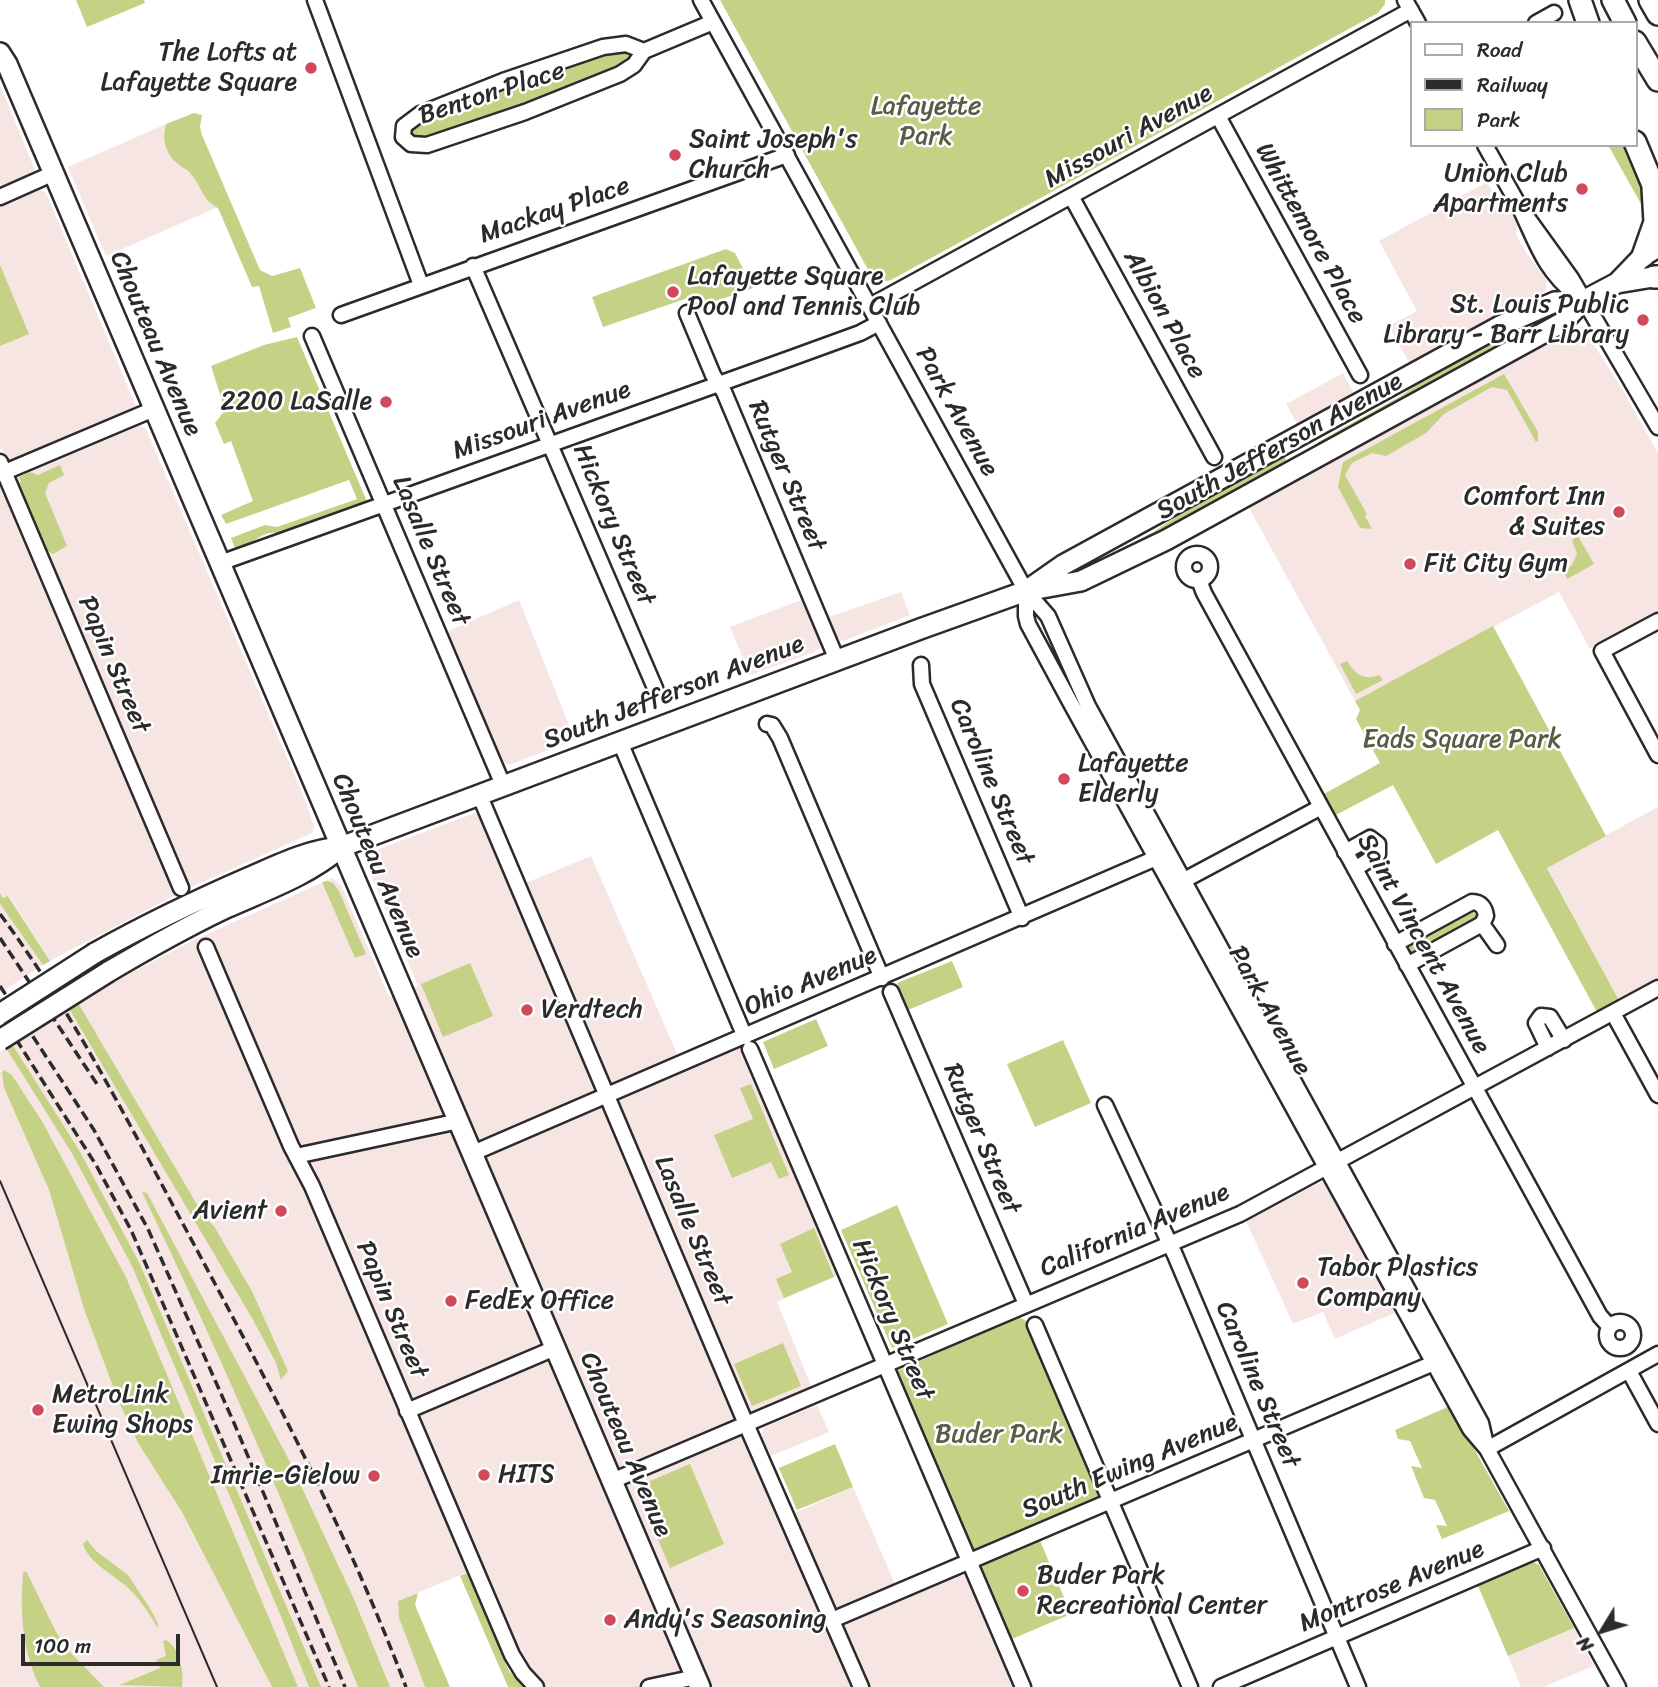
<!DOCTYPE html>
<html>
<head>
<meta charset="utf-8">
<style>
  body { margin:0 }
  #map { position:relative; width:1658px; height:1687px; overflow:hidden; background:#fff; font-family:Sriracha,sans-serif }
  canvas { display:block }
  .legend { position:absolute; left:1410px; top:21px; width:228px; height:126px; box-sizing:border-box; background:#fff; border:2px solid #aaa; margin:0; padding:9px 12px; list-style:none; font-size:21px; color:#2b2b2b }
  .legend li { display:flex; align-items:center; gap:14px; height:35px }
  .legend b { width:35px; border:2px solid #aaa }
  .north { position:absolute; left:1567px; top:1596px; width:70px; height:70px; -webkit-text-stroke:5px #fff; paint-order:stroke; rotate:232deg; font-size:19px; font-weight:700; line-height:28px; text-align:center; color:#2b2b2b }
  .north::after { content:''; display:block; margin:auto; width:24px; height:32px; background:#2b2b2b; clip-path:polygon(50% 0,100% 100%,50% 72%,0 100%) }
  .scale { position:absolute; left:21px; top:1634px; width:159px; height:32px; box-sizing:border-box; border:4px solid #2b2b2b; border-top:0; padding-left:9px; font-size:21px; line-height:24px; white-space:nowrap; color:#2b2b2b; -webkit-text-stroke:5px #fff; paint-order:stroke }
</style>
</head>
<body>
<div id="map">
<canvas width="1658" height="1687"></canvas>
<ul class="legend">
<li><b style="height:9px;background:#fff"></b>Road</li>
<li><b style="height:9px;background:#2b2b2b"></b>Railway</li>
<li><b style="height:19px;background:#c5d285"></b>Park</li>
</ul>
<div class="north">N</div>
<div class="scale">100 m</div>
</div>
<script>
const context = document.querySelector('canvas').getContext('2d');
context.lineJoin = 'round';
function fill(path, color) { context.fillStyle = color; context.fill(path, 'evenodd'); }
function strokePath(path, color, width, dash) { context.strokeStyle = color; context.lineWidth = width; context.lineCap = dash ? 'butt' : 'round'; context.setLineDash(dash || []); context.stroke(path); }
function drawText(font, color, halo, rows, align = 'center') {
  context.font = font + ' Sriracha,sans-serif'; context.lineWidth = 5; context.setLineDash([]); context.textBaseline = 'middle'; context.strokeStyle = halo; context.fillStyle = color; for (const [text, x, y, turn = 0] of rows) {
    context.save(); context.translate(x, y); context.rotate((+turn || 0) * Math.PI / 180); context.textAlign = isNaN(turn) ? turn : align; if (halo) context.strokeText(text, 0, 0); context.fillText(text, 0, 0); context.restore();
  }
}
fill(new Path2D(`
  M0 85 35 170 30 175 0 188Z
  M166 124 163 132 177 163 190 171 204 195 218 207 106 256 68 167Z
  M1487 182 1502 208 1513 214 1518 223 1516 235 1527 254 1543 275 1547 281 1546 289 1542 294 1411 366 1389 326 1417 311 1379 241Z
  M40 190 46 193 136 406 9 461 0 446V207Z
  M1582 326 1621 387 1658 453V613L1590 649 1559 592 1355 701 1248 506 1574 327Z
  M1343 373 1356 397 1299 427 1286 404Z
  M140 426 146 429 306 802 314 827 312 833 187 889 15 481 18 477Z
  M0 484 5 486 177 894 50 961 9 896 3 898 0 893Z
  M901 592 910 615 843 641 837 637 829 617Z
  M804 599 821 642V647L814 652 750 675 730 627Z
  M519 600 575 740 509 765 503 761 446 632Z
  M1658 807V983L1621 1004 1547 867Z
  M475 813 479 817 532 937 546 930 526 883 591 856 678 1056 736 1032 838 1275 777 1302 812 1388 737 1420 779 1520 853 1487 902 1600 958 1576 965 1575 1013 1687H532L539 1679 520 1655 482 1566 398 1601 399 1618 425 1687H298L126 1277 42 1121 12 1075 4 1088 49 1190 84 1309 118 1400 138 1443 182 1512 272 1687H0V1052L68 1007 253 1320 276 1363 281 1379 288 1371 252 1291 214 1226 205 1218 77 1001 192 941 332 878 341 885 389 997 418 986 363 857 365 854Z
  M0 904 43 965 0 993Z
  M1323 1181 1328 1183 1399 1311 1335 1339 1323 1312 1293 1324 1246 1221Z
  M817 1405 829 1432 771 1456 762 1436 763 1428Z
  M1574 1628 1594 1666 1543 1687H1521L1508 1656Z`), '#f6e5e3');
fill(new Path2D(`
  M76 0H144L145 3 87 27Z
  M720 0H1385V4L1378 13 891 280 882 282 871 275Z
  M614 49 631 52 633 57 618 71 433 138H415L411 134 414 125 442 109Z
  M194 113 202 115 200 127 202 135 260 270 272 276 300 268 316 308 288 318 291 327 273 333 259 286 252 287 218 208C203 201 201 186 191 174 188 169 182 168 178 164 166 154 161 139 166 124Z
  M1608 145H1631L1648 189 1645 211Z
  M726 249 735 253 753 288 696 308 691 297 603 327 592 297Z
  M0 265 29 334 0 346Z
  M1531 321 1534 325 1446 373 1405 401 1318 446V442L1399 397 1440 369Z
  M297 337 368 504 360 507 353 505 277 533C260 531 252 546 236 551L231 538 265 525 277 527 357 499 349 480 226 524 221 515 253 501 231 441 224 444 215 423 225 410 211 366 264 345Z
  M1504 374 1538 432V441L1536 442 1507 390 1492 387 1444 414 1426 433 1386 456 1372 453 1352 463 1345 475 1367 514 1365 516 1372 529 1360 528 1338 487 1343 462Z
  M1280 456 1285 457 1287 464 1123 554 1079 571 1155 531 1194 504Z
  M60 465 64 475 49 483 45 493 67 546 53 554 43 548 17 485 21 482 19 477 30 472 38 475Z
  M1578 536 1594 564 1567 579 1564 572 1572 565 1577 554 1572 540Z
  M1493 626 1606 836 1547 868 1621 1004 1597 1012 1498 830 1436 864 1393 785 1334 816 1322 795 1380 763 1356 719 1360 710 1355 701Z
  M1347 661C1355 674 1364 681 1379 675L1383 680 1356 694 1340 664Z
  M327 881 333 883 339 891 366 954 355 958 322 882Z
  M0 893 3 898 8 896 50 961 43 965 0 904Z
  M1474 908 1478 910 1479 919 1414 955 1410 952 1409 943Z
  M952 961 963 987 908 1010 897 983Z
  M470 963 493 1016 443 1037 421 984Z
  M77 1001 205 1218 214 1226 252 1291 288 1371 281 1380 276 1363 253 1320 68 1007Z
  M816 1019 828 1046 774 1069 763 1042Z
  M1063 1040 1091 1103 1035 1127 1007 1064Z
  M12 1044 79 1150 139 1262 321 1687H309L280 1614 132 1266 73 1155 6 1048Z
  M4 1070 12 1075 42 1121 126 1277 298 1687H272L182 1512 138 1443 118 1400 84 1309 49 1190 4 1088 2 1073Z
  M751 1084 789 1175 779 1179 771 1162 732 1178 714 1135 753 1119 740 1088Z
  M142 1192 147 1193 288 1458 353 1597 390 1687H358C292 1520 220 1354 142 1192Z
  M897 1205 948 1324 892 1348 841 1230Z
  M814 1228 834 1277 784 1298 776 1279 792 1272 780 1244Z
  M1018 1317 1025 1320 1099 1494 1097 1497 1033 1524 1071 1614 1012 1639 897 1371Z
  M783 1343 801 1386 752 1406 734 1364Z
  M1450 1406 1509 1511 1442 1539 1436 1525 1447 1526 1435 1500 1424 1498 1411 1466 1422 1468 1410 1441 1398 1439 1395 1430Z
  M835 1444 853 1487 797 1510 779 1468Z
  M690 1464 724 1544 670 1568 636 1487Z
  M87 1540 96 1551 128 1575 151 1610 158 1624V1628C149 1613 140 1599 127 1587 113 1574 89 1563 83 1544Z
  M1533 1562 1539 1565 1574 1628 1508 1656 1478 1586Z
  M26 1571 56 1632 70 1652 104 1687H40C22 1650 20 1614 23 1573Z
  M467 1573 509 1671 524 1687H508L460 1576Z
  M418 1593 415 1605 450 1687H425L399 1618 398 1601Z
  M166 1640C180 1648 184 1672 182 1687L120 1685 160 1668 156 1660 166 1656 163 1641Z`), '#c5d285');
const minor = new Path2D(`
  M315 0 421 285
  M701 0 1026 591 1048 616 1088 706 1481 1423 1487 1449
  M1405 0 1418 23
  M1536 23 1554 13
  M644 51 626 44 603 47 503 81 420 114 404 126 403 137 411 144 427 145 525 112 620 74 634 65 644 51 713 22
  M1218 116 1360 375
  M1485 145C1496 165 1507 184 1518 204 1536 240 1542 268 1576 295
  M1071 196 1214 457
  M0 197 54 173
  M1519 206 1571 278 1658 427
  M473 266 655 688
  M870 306 1411 10
  M687 313 713 375 724 392 837 660
  M341 315 787 155
  M312 336 503 785
  M0 462 181 888
  M0 474 154 409
  M1184 567a13 13 0 1 1 26 0a13 13 0 1 1-26 0Z
  M220 563 794 357 860 333 879 323
  M1199 580 1204 593 1600 1316 1610 1327
  M1026 591V616L1028 624 1069 700 1470 1429 1487 1449 1618 1687
  M1658 621 1602 651 1658 755
  M921 665 922 684 1022 918
  M767 724 772 725 780 738 882 978
  M620 742 745 1037
  M479 794 746 1424 861 1687
  M1345 852 1370 838 1378 844V854L1355 869
  M1177 884 1321 807
  M1482 924 1497 945
  M1395 944 1472 902C1481 902 1485 908 1486 916L1482 924 1407 965
  M206 947 291 1146 312 1186 512 1655 523 1673 536 1687
  M891 992 1026 1304
  M1613 1013 1658 1095
  M1548 1048 1536 1023 1541 1016 1550 1017 1564 1040
  M750 1049 1023 1687
  M1105 1105 1175 1255 1358 1687
  M473 1153 1163 855
  M296 1156 459 1121
  M1607 1335a13 13 0 1 1 26 0a13 13 0 1 1-26 0Z
  M1035 1325 1190 1687
  M1629 1371 1658 1424
  M407 1411 555 1348
  M1487 1449 1658 1354
  M612 1481 1240 1214 1658 988
  M832 1620 1443 1359
  M649 1687 696 1677
  M1221 1687 1543 1548`);
const major = new Path2D(`
  M0 53 7 64 700 1687
  M1617 283 1643 256 1658 247
  M1033 586 1063 565 1500 326 1555 302 1583 301
  M95 953C145 925 197 900 250 877 280 864 308 850 341 847L920 629 1026 591 1081 581 1166 540 1536 337 1563 322 1583 301 1617 283 1658 276
  M108 972C147 949 186 927 226 908 266 890 307 876 340 848`);
const highway = new Path2D(`
  M1580 0 1588 23
  M1613 0 1625 23
  M1650 0 1658 14
  M1635 42 1658 80
  M1635 142 1658 197
  M1643 256 1655 222 1653 188
  M1654 277H1658`);
strokePath(minor, '#2b2b2b', 19);
strokePath(major, '#2b2b2b', 24);
strokePath(highway, '#2b2b2b', 26);
strokePath(minor, '#fff', 14);
strokePath(major, '#fff', 19);
strokePath(highway, '#fff', 21);
strokePath(new Path2D(`
  M0 1181 217 1687`), '#2b2b2b', 2);
strokePath(new Path2D(`
  M0 914C72 1011 126 1118 183 1224 264 1375 345 1526 406 1687
  M0 938 97 1084
  M0 986 94 1130 148 1229 234 1423 345 1687
  M0 1014 96 1165 131 1230 329 1687`), '#2b2b2b', 3.5, [10, 5]);
const majorBridge = new Path2D(`
  M0 1014 95 953
  M0 1040 108 972`);
strokePath(majorBridge, '#2b2b2b', 24, []);
strokePath(majorBridge, '#fff', 19);
for (const [x, y, r, color] of [
  [311,68,7,"#d1495b"],
  [675,155,7,"#d1495b"],
  [1582,189,7,"#d1495b"],
  [673,292,7,"#d1495b"],
  [1643,320,7,"#d1495b"],
  [386,402,7,"#d1495b"],
  [1619,512,7,"#d1495b"],
  [1410,564,7,"#d1495b"],
  [1064,779,7,"#d1495b"],
  [527,1010,7,"#d1495b"],
  [281,1211,7,"#d1495b"],
  [1303,1283,7,"#d1495b"],
  [451,1301,7,"#d1495b"],
  [38,1410,7,"#d1495b"],
  [484,1475,7,"#d1495b"],
  [374,1476,7,"#d1495b"],
  [1023,1591,7,"#d1495b"],
  [610,1620,7,"#d1495b"]
]) { const dot = new Path2D(); dot.arc(x, y, r, 0, 2 * Math.PI); context.fillStyle = color; context.fill(dot); strokePath(dot, '#fff', 2.5); }
drawText('26px', '#2b2b2b', '#fff', [
  ["The Lofts at",297,53,"right"],
  ["Lafayette Square",297,83,"right"],
  ["Saint Joseph's",689,140],
  ["Church",689,170],
  ["Union Club",1568,174,"right"],
  ["Apartments",1568,204,"right"],
  ["Lafayette Square",687,277],
  ["Pool and Tennis Club",687,307],
  ["St. Louis Public",1629,305,"right"],
  ["Library - Barr Library",1629,335,"right"],
  ["2200 LaSalle",372,402,"right"],
  ["Comfort Inn",1605,497,"right"],
  ["& Suites",1605,527,"right"],
  ["Fit City Gym",1424,564],
  ["Lafayette",1078,764],
  ["Elderly",1078,794],
  ["Verdtech",541,1010],
  ["Avient",267,1211,"right"],
  ["Tabor Plastics",1317,1268],
  ["Company",1317,1298],
  ["FedEx Office",465,1301],
  ["MetroLink",52,1395],
  ["Ewing Shops",52,1425],
  ["HITS",498,1475],
  ["Imrie-Gielow",360,1476,"right"],
  ["Buder Park",1037,1576],
  ["Recreational Center",1037,1606],
  ["Andy's Seasoning",624,1620]
], 'left');
drawText('26px', '#2b2b2b', '#fff', [
  ["Benton Place",492,94,-18],
  ["Missouri Avenue",1129,137,-29],
  ["Mackay Place",555,211,-19],
  ["Whittemore Place",1310,234,61],
  ["Albion Place",1164,315,61],
  ["Chouteau Avenue",155,344,67],
  ["Park Avenue",956,412,61],
  ["Missouri Avenue",542,421,-20],
  ["South Jefferson Avenue",1280,447,-29],
  ["Rutger Street",786,476,67],
  ["Hickory Street",613,525,67],
  ["Lasalle Street",430,551,67],
  ["Papin Street",113,665,67],
  ["South Jefferson Avenue",674,693,-21],
  ["Caroline Street",991,782,67],
  ["Chouteau Avenue",377,866,67],
  ["Saint Vincent Avenue",1423,944,61],
  ["Ohio Avenue",811,982,-23],
  ["Park Avenue",1269,1011,61],
  ["Rutger Street",981,1139,67],
  ["Lasalle Street",692,1231,67],
  ["California Avenue",1135,1231,-23],
  ["Papin Street",391,1310,67],
  ["Hickory Street",892,1320,67],
  ["Caroline Street",1257,1385,67],
  ["Chouteau Avenue",625,1445,67],
  ["South Ewing Avenue",1130,1467,-23],
  ["Montrose Avenue",1392,1587,-23]
]);
drawText('26px', '#595d46', '#fff', [
  ["Lafayette",926,107],
  ["Park",926,137],
  ["Eads Square Park",1462,740],
  ["Buder Park",999,1435]
]);
</script>
</body>
</html>
